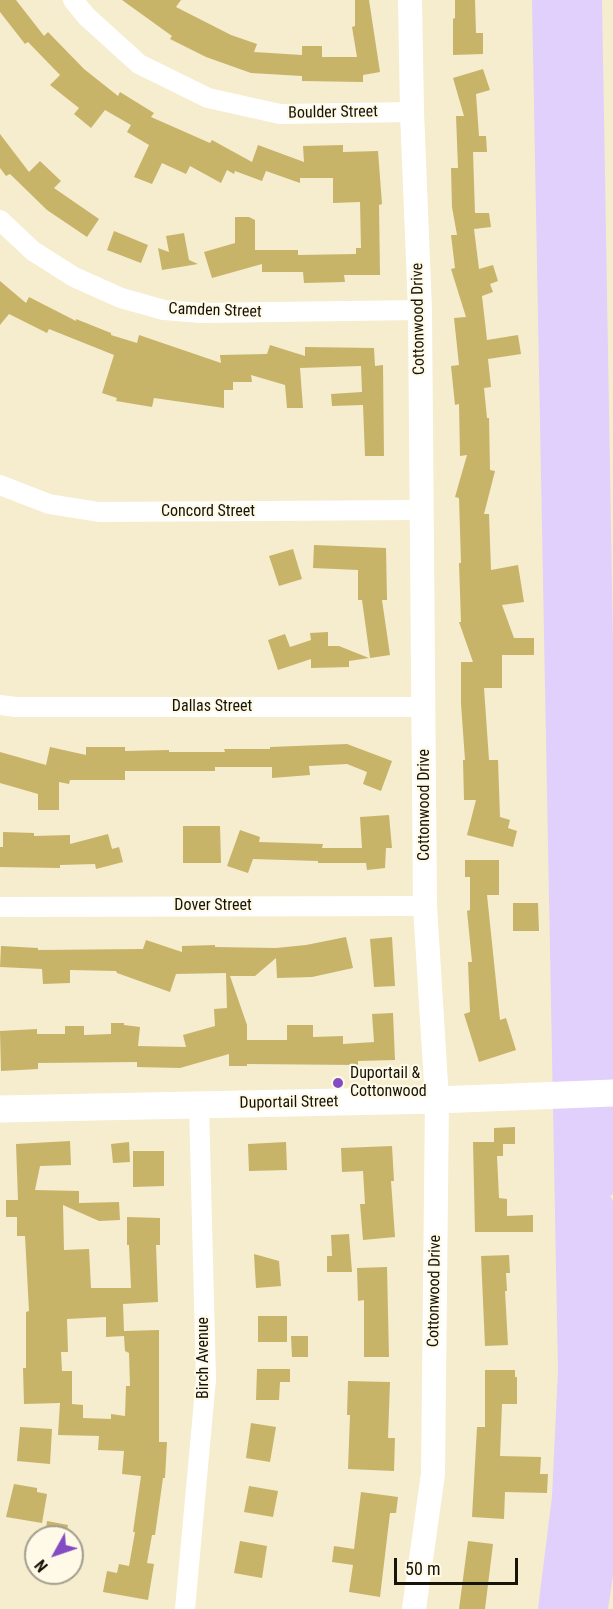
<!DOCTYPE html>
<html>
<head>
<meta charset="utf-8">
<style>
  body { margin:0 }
  #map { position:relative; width:613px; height:1609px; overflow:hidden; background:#f5edce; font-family:"Roboto Condensed",sans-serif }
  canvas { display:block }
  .north { position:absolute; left:24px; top:1525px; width:60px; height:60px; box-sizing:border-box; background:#fffae7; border:2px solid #a29e8e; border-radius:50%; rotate:230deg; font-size:16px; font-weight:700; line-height:24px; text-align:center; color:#161308 }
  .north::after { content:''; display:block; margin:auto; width:21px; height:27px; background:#844cc3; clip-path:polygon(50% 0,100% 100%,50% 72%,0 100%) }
  .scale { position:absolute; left:394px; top:1558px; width:124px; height:27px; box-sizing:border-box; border:3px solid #161308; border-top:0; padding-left:8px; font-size:18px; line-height:21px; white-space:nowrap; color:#161308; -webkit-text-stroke:4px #fffae7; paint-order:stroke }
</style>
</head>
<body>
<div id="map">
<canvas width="613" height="1609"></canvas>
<div class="north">N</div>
<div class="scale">50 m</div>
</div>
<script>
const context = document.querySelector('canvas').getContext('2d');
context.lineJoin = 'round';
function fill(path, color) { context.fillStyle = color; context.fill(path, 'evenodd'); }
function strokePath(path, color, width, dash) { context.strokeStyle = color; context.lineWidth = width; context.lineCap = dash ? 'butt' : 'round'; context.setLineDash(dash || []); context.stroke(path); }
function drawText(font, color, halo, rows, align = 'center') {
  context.font = font + ' "Roboto Condensed",sans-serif'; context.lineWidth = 4.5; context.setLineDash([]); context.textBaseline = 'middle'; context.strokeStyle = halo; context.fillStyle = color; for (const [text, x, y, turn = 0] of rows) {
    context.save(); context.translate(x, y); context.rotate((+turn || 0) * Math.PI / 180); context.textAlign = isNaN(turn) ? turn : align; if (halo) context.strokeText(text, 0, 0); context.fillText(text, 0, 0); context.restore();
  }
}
fill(new Path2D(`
  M532 0H602L613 646V1194L610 1196 613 1201V1575L608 1609H538L552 1497 558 1370Z`), '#e0d0fb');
fill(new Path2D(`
  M0 0H16L44 36 48 32 84 69 118 96 120 92 154 113 151 117 210 143 212 140 252 162 258 145 304 162 303 146 343 145V152L378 151 382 204 379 205 380 275H344L345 282 304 283 303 272H262V264L212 278 204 252 235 243V217H249L255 220V250H298V255L356 254V248H361L360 202 333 203V178H300V183L266 171 262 181 235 171 234 174 227 170 221 183 190 166 186 174 162 163 152 184 134 177 149 145 127 132 131 125 105 110 91 128 74 114 79 108 50 85 60 75 28 42 25 44 0 12Z
  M122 0H181L176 7 231 35 257 44 254 52 302 55V46H322V57H357L352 27 355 26V0H369L380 72 363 75V82L302 81V76L251 73 206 57 170 39 172 36Z
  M455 0H475L476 33H483V54L453 55V19L455 18Z
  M483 69 490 90 476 94 479 136H486L487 152H473L475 213H489L491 227 474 229 479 269 493 265 498 281 490 284 493 292 482 296 487 340 518 335 521 354 488 359 491 387 484 388 487 418H489L490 470 495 471 484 514H489L491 570 518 565 524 602 502 605 514 638H534V655H502V688H484L489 760H498L500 817 510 820 508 828 517 831 513 847 467 835 476 800H464L463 760H465L461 704V662H473L459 622H461L459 563H461L459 498 455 497 467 455 460 456 459 404 455 405 451 366 459 365 454 318 466 317 451 269 455 268 451 235H457L452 207 451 168H458L456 116H464L453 78Z
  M0 134 29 172 40 161 61 181 54 188 99 219 87 237 47 210 10 174 6 176 0 168Z
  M114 231 148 245 141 263 107 250Z
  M184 233 189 260 198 264 162 270 158 248 169 252 166 236Z
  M0 281 26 303 29 297 76 321V319L111 333V335L137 343 139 335 221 363 220 355 267 354 270 345 305 356V347L374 348 375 366 383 365 384 456H365L363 405 332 406 331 394 362 392 361 366 300 368 303 408H287L285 385 251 375 252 382H233V390H224V408L154 398 152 407 116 401 117 398 102 393 114 355 49 329 47 333 9 314 0 325Z
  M314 545 386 548 387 600H382L390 655 370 658 362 600H358V570L313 568Z
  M293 549 302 579 279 586 269 556Z
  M328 632V646H339L369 658 349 661V667L311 668V659L278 670 268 640 285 634 290 647 311 640 310 633Z
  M347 744 392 761 381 791 363 784 367 772 347 764 309 766 310 775 272 778V767H215V771H125V780H70L69 784 59 782V810H38V794L0 783V752L46 765 50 747 86 755V747H125V751L169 750V752H225L224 749H270V747Z
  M389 815 392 848H386L385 868 367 870 366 863H318V861L253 859 248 873 227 866 240 830 260 837 259 842 323 844 322 848H362L360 817Z
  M183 826H220L221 863H183Z
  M3 832 34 833V836L70 835V844L108 834 112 849 119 847 123 862 96 869 95 864 60 865V868L0 867V847H3Z
  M465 860H499V895H487L500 1020 506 1018 516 1050 479 1062 464 1014 470 1012 468 962H472L467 911 470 910V877H465Z
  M513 903H538L539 931H513Z
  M346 937 353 968 312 977 277 978 276 958 255 976H230L247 1025V1040H287V1025H313V1037L343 1036V1044L374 1042 372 1014 393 1013 395 1060 358 1061V1065L247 1064V1066H229V1054L180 1068 137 1067V1062L38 1063V1069L1 1071 0 1031 37 1029V1034H65V1026H84V1035L111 1034V1023H124V1025L140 1027 138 1046 186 1047 183 1035 215 1026 214 1009 227 1008 226 973 176 974 170 992 117 973 116 971 70 970V983L43 984 42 969 0 967 1 946 38 948V950L143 949 146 940 182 952V946L215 945V947L276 948 306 945Z
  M392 937 395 986 374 987 370 939Z
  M515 1127V1144H503V1156H497L499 1198 507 1199V1216L533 1215V1232H475L473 1142H494V1128Z
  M70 1141 71 1165 40 1166 35 1190 79 1191V1203L119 1202 120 1220 99 1221 63 1205 64 1250 89 1249 91 1288H131L129 1245H127V1217L160 1218V1245H156L158 1302 123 1304 124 1331 159 1330V1442H167L165 1478H163L155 1535H152L147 1563 154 1564 148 1600 103 1592 107 1571 117 1573 119 1564 129 1566 135 1532H133L141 1476 122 1474 124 1451 98 1450 99 1436 58 1435 60 1403 24 1404 23 1368H26V1312L29 1311 25 1236H17V1217H6V1200H18L16 1144ZM106 1317V1337L124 1336 125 1351 129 1353 130 1386H126L125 1416 111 1414V1419L83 1418V1405L72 1404V1371H62L61 1352H68L67 1319Z
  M129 1142 130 1162 113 1163 111 1144Z
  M286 1142 287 1170 249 1171 248 1144Z
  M392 1146 394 1181H391L395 1237 363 1240 360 1204H365L363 1171 342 1172 341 1148Z
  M133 1151H164V1186L133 1187Z
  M349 1234 352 1272H327V1256H332L331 1235Z
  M254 1254 279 1261 281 1286 256 1288Z
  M509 1255 510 1273H506L507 1291H505L508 1345 485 1346 481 1256Z
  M387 1267 389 1357H364V1300L358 1301 357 1268Z
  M258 1316H287V1342H258Z
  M291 1336H308V1357H292Z
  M257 1369H290V1382H280L279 1400H256Z
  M485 1370H515V1377H517V1404H502L500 1456 541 1457 540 1474H548L547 1493 505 1492 504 1519 472 1517 477 1427H485Z
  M348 1381 390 1382 388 1438H395L394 1471 348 1469 350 1415H347Z
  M251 1423 276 1427 270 1462 246 1458Z
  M20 1427 52 1429 50 1464 17 1461Z
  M14 1484 37 1488V1492L47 1494 42 1523 6 1517Z
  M249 1486 278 1491 273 1517 244 1512Z
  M361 1492 398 1497 396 1513H390L380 1597 349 1592 353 1565 332 1562 334 1546 354 1549Z
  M47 1521 68 1525 66 1537 45 1536Z
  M240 1541 267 1546 262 1578 234 1573Z
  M468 1541 493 1544 485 1609H459Z`), '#c7b469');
strokePath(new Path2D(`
  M73 0 86 16 139 64 208 98 280 114 412 112
  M0 220 33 251 74 277 121 298 164 310 201 313 420 310
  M0 485 49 504 99 512 420 510
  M0 705 16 707H424
  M0 907 425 906
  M185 1609 206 1379 199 1105`), '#fff', 20);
strokePath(new Path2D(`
  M410 0 412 112 420 310 425 906 437 1100 433 1474 414 1609`), '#fff', 24);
strokePath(new Path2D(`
  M0 1109 437 1100 613 1093`), '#fff', 27);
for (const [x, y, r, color] of [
  [338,1083,6,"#844cc3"]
]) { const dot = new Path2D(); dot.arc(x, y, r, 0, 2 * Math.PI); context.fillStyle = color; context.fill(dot); strokePath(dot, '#fffae7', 2); }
drawText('16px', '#161308', '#fffae7', [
  ["Boulder Street",333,113,-1],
  ["Camden Street",215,311,2],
  ["Cottonwood Drive",419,319,-91],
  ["Concord Street",208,512],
  ["Dallas Street",212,707],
  ["Cottonwood Drive",425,805,-90],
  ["Dover Street",213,906],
  ["Duportail Street",289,1103,-1],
  ["Cottonwood Drive",435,1291,-89],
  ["Birch Avenue",204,1358,-90]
]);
drawText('16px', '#161308', '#fffae7', [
  ["Duportail &",350,1074],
  ["Cottonwood",350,1092]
], 'left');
</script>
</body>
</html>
